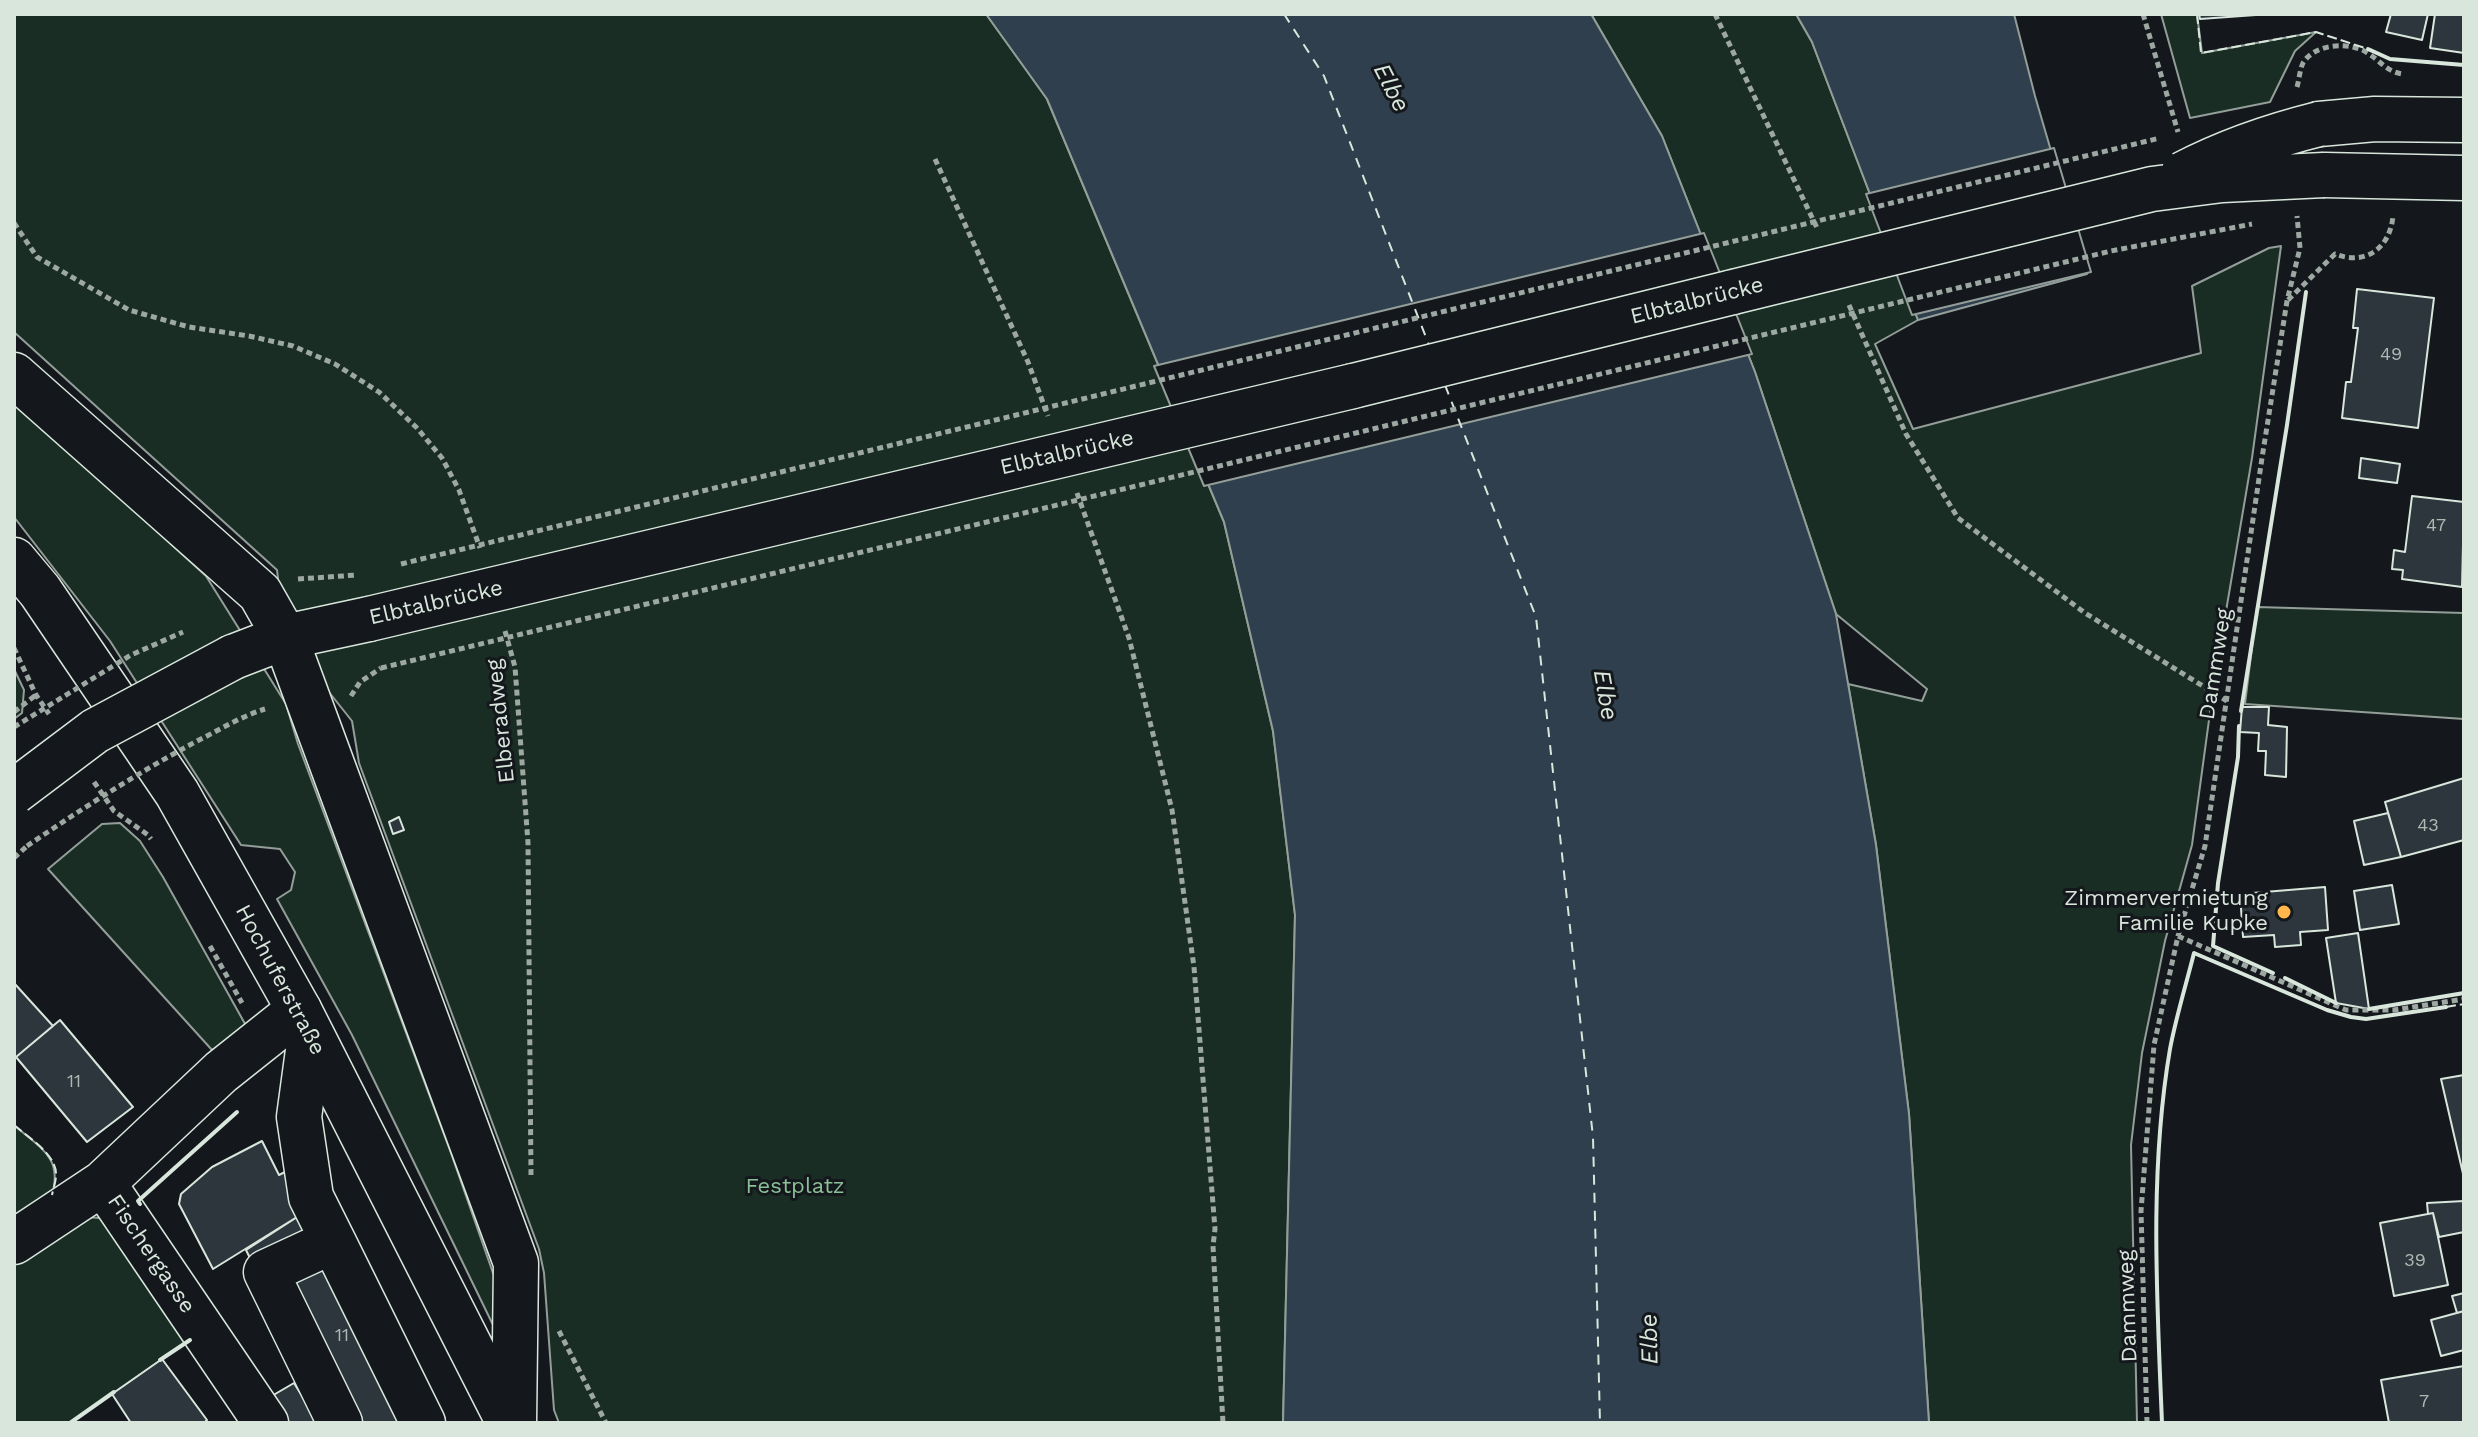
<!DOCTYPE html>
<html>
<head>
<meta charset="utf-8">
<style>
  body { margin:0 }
  #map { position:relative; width:2478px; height:1437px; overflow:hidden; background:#14181c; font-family:"Work Sans",sans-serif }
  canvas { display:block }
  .frame { position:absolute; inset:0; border:16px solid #d8e6dc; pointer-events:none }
</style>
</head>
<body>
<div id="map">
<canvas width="2478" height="1437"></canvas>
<div class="frame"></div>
</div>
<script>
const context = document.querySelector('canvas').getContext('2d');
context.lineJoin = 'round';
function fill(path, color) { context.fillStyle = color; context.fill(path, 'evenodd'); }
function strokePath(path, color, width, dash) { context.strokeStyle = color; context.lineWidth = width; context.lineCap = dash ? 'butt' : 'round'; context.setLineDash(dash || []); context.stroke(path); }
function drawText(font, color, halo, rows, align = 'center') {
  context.font = font + ' "Work Sans",sans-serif'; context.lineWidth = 6; context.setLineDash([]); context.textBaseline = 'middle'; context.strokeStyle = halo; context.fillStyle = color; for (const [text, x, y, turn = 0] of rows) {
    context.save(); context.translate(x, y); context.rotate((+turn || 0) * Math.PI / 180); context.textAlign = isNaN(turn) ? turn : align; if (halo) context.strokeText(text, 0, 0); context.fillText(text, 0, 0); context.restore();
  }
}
const green = new Path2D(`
  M14 14H986L1047 99 1224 522 1273 731 1295 915 1283 1423H559L554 1410 544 1273 539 1249 359 763 352 721 285 637 277 570 14 332Z
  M1591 14H1796L1812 42 1918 320 1875 344 1913 429 2201 353 2192 286 2269 248 2281 246 2252 458 2215 676 2192 845 2165 941 2142 1053 2131 1145 2137 1423H1929L1909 1114 1876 845 1848 684 1922 701 1927 689 1836 614 1755 372 1662 136Z
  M2161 14H2197L2202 53 2316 32 2295 51 2270 102 2190 118Z
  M14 401 206 576 286 704 298 744 451 1153 500 1293 494 1327 352 1035 277 899 291 890 295 872 280 849 241 845 110 641 14 517Z
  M2257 607 2464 613V719L2245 704Z
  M14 669 24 690 22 713 14 719Z
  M120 823 140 841 163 877 249 1031 212 1050 48 869 102 824Z
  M14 1125C40 1148 63 1157 52 1195L83 1217 101 1218 190 1340 70 1423H14Z`);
fill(green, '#1a2d24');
strokePath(green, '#939e99', 2);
const water = new Path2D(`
  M986 14H1591L1662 136 1755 372 1836 614 1876 845 1909 1114 1929 1423H1283L1295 915 1273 731 1224 522 1047 99Z
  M1796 14H2014L2035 96 2087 274 1918 320 1812 42Z`);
fill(water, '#2f3f4d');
strokePath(water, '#939e99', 2);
const pier = new Path2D(`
  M2054 148 2091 272 1912 315 1866 194Z
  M1704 233 1752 354 1204 486 1154 366Z`);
fill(pier, '#14181c');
strokePath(pier, '#939e99', 2);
strokePath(new Path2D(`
  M1284 14 1324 76 1429 345
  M1445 385 1536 617 1593 1137 1600 1423`), '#d8e6dc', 2, [10, 8]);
const building = new Path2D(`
  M2199 14H2270L2200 19Z
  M2391 14H2428L2422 40 2386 32Z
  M2435 14H2464V53L2430 48Z
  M2357 289 2434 298 2418 428 2342 418 2346 382H2351L2358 328H2353Z
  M2361 458 2400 464 2397 483 2359 478Z
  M2412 496 2464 502 2462 587 2402 579 2403 570 2392 569 2394 550 2405 552Z
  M2242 707H2269L2268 725 2287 727 2286 777 2265 775 2266 751H2258L2259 733 2240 732Z
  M2464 778V840L2401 857 2385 802Z
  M2388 813 2401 857 2364 865 2354 821Z
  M399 817 404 830 393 834 389 822Z
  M2392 885 2399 924 2360 930 2354 891Z
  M2325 887 2328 930 2300 932 2301 945 2275 947 2274 935 2243 937 2240 894Z
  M2358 933 2369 1009 2336 1003 2326 938Z
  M14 983 53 1026 16 1057 14 1055Z
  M60 1020 133 1107 87 1142 16 1057Z
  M2464 1075V1178L2441 1079Z
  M262 1141 279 1175 285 1172 305 1212 213 1269 179 1204 181 1194 212 1167Z
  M2464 1201V1232L2439 1237 2433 1213 2428 1214 2427 1203Z
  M305 1212 436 1423H332L246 1250Z
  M2433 1213 2448 1285 2394 1296 2380 1223Z
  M2464 1293V1311L2457 1313 2452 1296Z
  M2464 1311V1350L2441 1356 2431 1320Z
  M162 1359 207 1420 204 1423H131L112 1394Z
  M2464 1366V1423H2389L2381 1380Z
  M294 1383 319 1423H286L270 1397Z`);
fill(building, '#2c363c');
strokePath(building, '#d8e6dc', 2);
const minor = new Path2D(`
  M310 1036 299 1117 311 1197 333 1241
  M103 1183 266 1423
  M14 1242 103 1183 221 1072 299 1010
  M340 1423 266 1272 333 1241 423 1423`);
const major = new Path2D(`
  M2319 124 2375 119 2464 120
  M2324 175 2464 178
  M14 375 260 593 285 637 516 1263 514 1423
  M1353 386 1733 292
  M14 560 40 591 177 793 299 1010 509 1423
  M233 657 285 637 369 619`);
strokePath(minor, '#d8e6dc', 47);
strokePath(major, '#d8e6dc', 47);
strokePath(new Path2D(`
  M1715 14 1818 230
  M2143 14 2178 132
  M2297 87C2299 80 2300 69 2303 63 2315 43 2349 42 2366 52 2380 60 2386 72 2403 74
  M935 159 1028 362 1048 416
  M14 223 37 257 129 310 189 327 249 336 293 346 335 364 379 392 417 428 442 458 459 490 480 548
  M2288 300 2335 254C2366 266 2390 248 2393 216
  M1849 305 1906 434 1958 518 2085 613 2227 701
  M1077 493 1129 638 1172 810 1194 967 1215 1229 1213 1246 1223 1423
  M298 579 357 575
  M505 631 515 667 528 843 531 1175
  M14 648 36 695 49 714
  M351 696 360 682 381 668
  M14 712 36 695
  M94 782 114 811 148 835 151 839
  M14 858 27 846
  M2178 936 2346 1010H2394L2464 999
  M210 946 242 1003
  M559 1331 606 1423
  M2147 1423 2141 1211 2154 1045 2178 936 2205 846 2262 458 2287 301 2300 248 2297 216`), '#9da8a2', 5, [6, 4]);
strokePath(minor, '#14181c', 44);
strokePath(major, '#14181c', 44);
const majorBridge = new Path2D(`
  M2183 174C2227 151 2271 136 2319 124
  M1733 292 2152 189 2222 180 2324 175
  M369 619 1353 386
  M14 792 95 731 233 657`);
strokePath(majorBridge, '#d8e6dc', 47, []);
strokePath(new Path2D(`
  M401 564 2160 138
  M381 668 2111 251 2252 224
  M14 727 131 655 183 632
  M27 846C83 808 139 772 199 740 221 729 242 716 265 709`), '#9da8a2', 5, [6, 4]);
strokePath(majorBridge, '#14181c', 44);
strokePath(new Path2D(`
  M2197 14 2201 53 2316 32 2368 49
  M2446 1007 2464 1004
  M14 1125C28 1137 57 1155 56 1175 56 1182 53 1189 52 1195`), '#d8e6dc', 2, [10, 4]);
strokePath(new Path2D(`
  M2368 49 2390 59 2464 65
  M2241 711 2287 425 2306 292
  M2239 726 2238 757 2218 883 2213 946 2273 973
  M2285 978 2336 1003
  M2369 1009 2464 993
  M140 1204 138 1201 237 1112
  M160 1360 190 1340
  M70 1423 114 1392
  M2162 1423C2157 1299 2149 1172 2170 1049 2176 1017 2186 985 2194 953L2327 1010 2351 1017 2366 1019 2446 1007`), '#d8e6dc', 4);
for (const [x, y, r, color] of [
  [2284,912,8,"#ffb74d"]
]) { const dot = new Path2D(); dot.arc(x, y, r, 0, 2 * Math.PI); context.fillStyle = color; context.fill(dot); strokePath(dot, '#14181c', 3); }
drawText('18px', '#adbab4', null, [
  ["49",2391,355],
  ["47",2436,526],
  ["43",2428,826],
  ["11",74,1082],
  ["39",2415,1261],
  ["11",342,1336],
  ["7",2424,1402]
]);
drawText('22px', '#d8e6dc', '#14181c', [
  ["Elbtalbrücke",1697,301,-14],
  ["Elbtalbrücke",1067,453,-13],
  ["Elbtalbrücke",436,603,-13],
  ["Dammweg",2216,664,-81],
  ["Elberadweg",501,721,-96],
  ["Hochuferstraße",280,980,62],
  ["Fischergasse",151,1254,56],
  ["Dammweg",2128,1306,-92]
]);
drawText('22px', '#d8e6dc', '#14181c', [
  ["Zimmervermietung",2268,899],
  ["Familie Kupke",2268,924]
], 'right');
drawText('22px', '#8ac095', '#14181c', [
  ["Festplatz",795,1187]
]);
drawText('italic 24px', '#d8e6dc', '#14181c', [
  ["Elbe",1391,88,63],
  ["Elbe",1605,695,80],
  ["Elbe",1650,1339,-91]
]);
</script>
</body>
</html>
